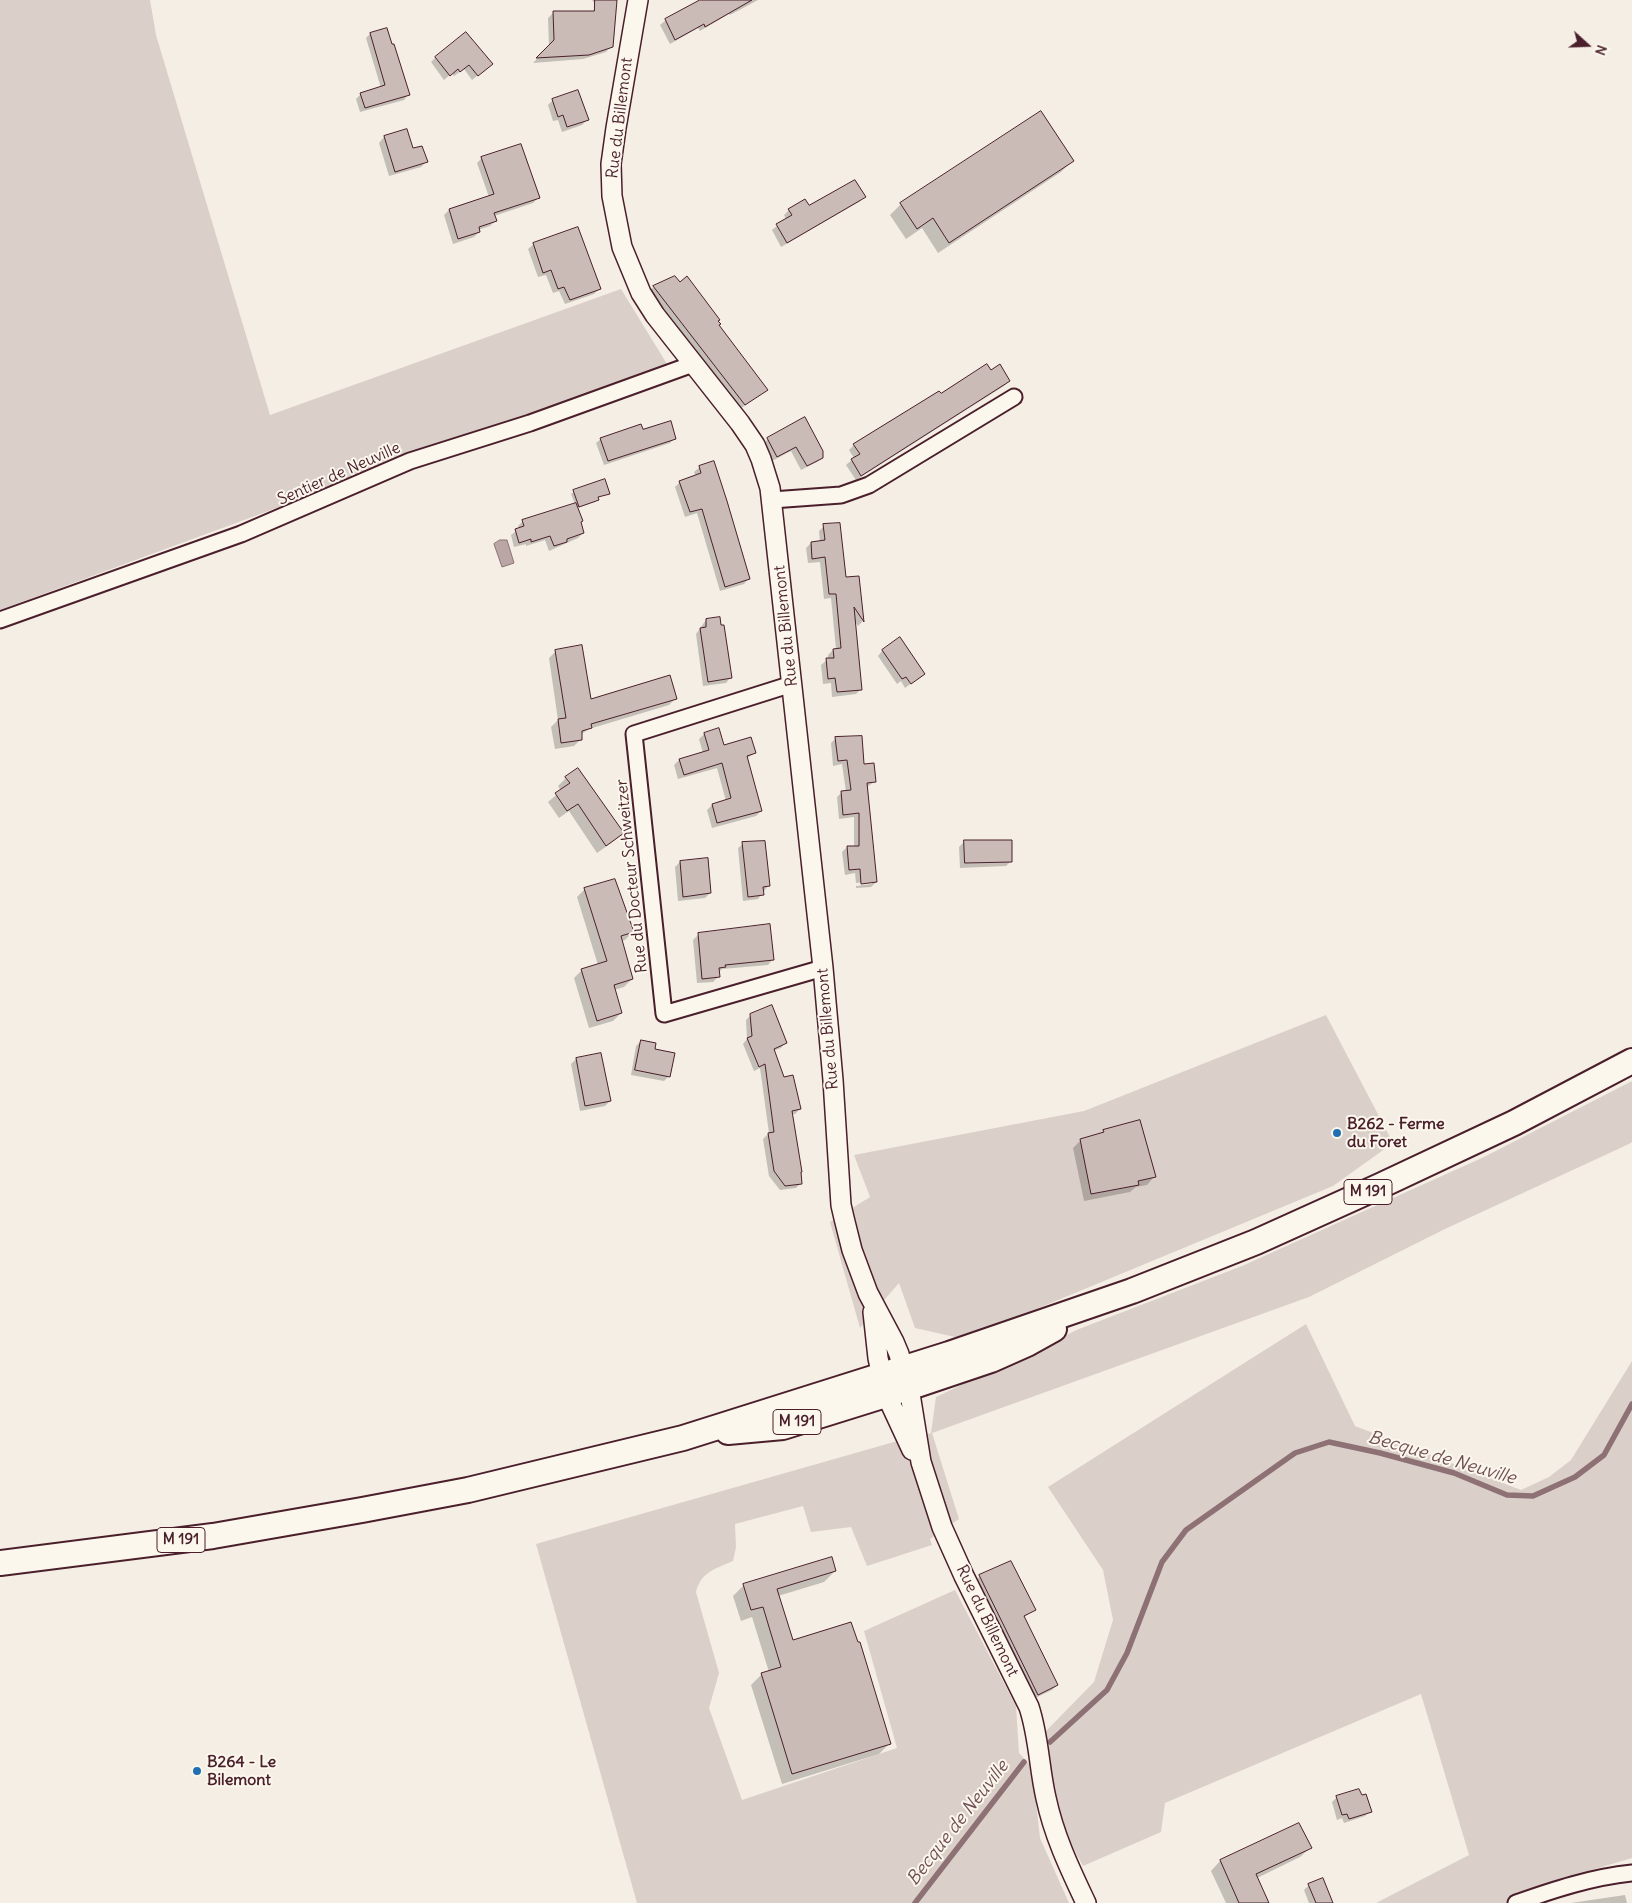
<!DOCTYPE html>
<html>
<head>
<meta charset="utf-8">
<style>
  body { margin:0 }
  #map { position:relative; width:1632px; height:1903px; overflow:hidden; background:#f4eee4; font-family:Delius,sans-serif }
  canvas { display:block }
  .north { position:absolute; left:1562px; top:20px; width:50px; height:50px; -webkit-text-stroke:4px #fbf7ec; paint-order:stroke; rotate:110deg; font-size:14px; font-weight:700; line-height:20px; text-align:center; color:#4a1f2b }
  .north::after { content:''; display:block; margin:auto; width:18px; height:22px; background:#4a1f2b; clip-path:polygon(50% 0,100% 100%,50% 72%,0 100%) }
</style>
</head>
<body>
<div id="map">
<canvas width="1632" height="1903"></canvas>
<div class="north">N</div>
</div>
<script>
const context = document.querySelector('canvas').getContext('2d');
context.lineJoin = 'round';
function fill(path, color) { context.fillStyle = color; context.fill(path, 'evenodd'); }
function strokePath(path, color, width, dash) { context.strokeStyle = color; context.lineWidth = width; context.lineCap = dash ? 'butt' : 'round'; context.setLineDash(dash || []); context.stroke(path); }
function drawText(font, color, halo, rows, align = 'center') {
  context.font = font + ' Delius,sans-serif'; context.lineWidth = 4; context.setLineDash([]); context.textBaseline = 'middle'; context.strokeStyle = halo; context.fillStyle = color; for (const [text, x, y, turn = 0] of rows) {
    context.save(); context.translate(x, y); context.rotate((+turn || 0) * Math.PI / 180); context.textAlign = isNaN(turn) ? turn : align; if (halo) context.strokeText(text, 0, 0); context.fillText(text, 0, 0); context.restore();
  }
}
fill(new Path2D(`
  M0 0H150L156 35 270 415 621 289 667 364 0 610Z
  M1326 1015 1393 1143 1333 1186 964 1339 915 1328 899 1283 860 1328 830 1222 870 1197 854 1155 1084 1111Z
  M1632 1081V1142L1629 1144 1445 1229 1309 1297 932 1433 959 1519 930 1539 932 1545 867 1566 851 1527 811 1532 803 1506 735 1524 736 1547 733 1561C715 1569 701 1572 696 1592L719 1673 709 1708 742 1800 897 1748 864 1631 955 1590 1016 1706 1019 1753 1032 1767 1040 1838 1069 1903H637L536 1544 894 1442 931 1433 936 1397 1079 1329 1242 1266 1484 1157Z
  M1306 1324 1355 1426 1521 1490 1549 1477 1571 1460 1632 1361V1858L1515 1893 1516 1903H1376L1469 1855 1421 1694 1165 1803 1161 1832 1083 1866 1060 1824 1045 1732 1094 1682 1113 1620 1103 1570 1048 1487Z`), '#dbd0c9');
const water = new Path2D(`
  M500 540H507L514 563 502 567 494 544Z`);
fill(water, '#baa7a5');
strokePath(water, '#8d7174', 1);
fill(new Path2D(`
  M592 0H615L611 46 606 52 583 59 533 63 549 46 548 18 553 13 601 12Z
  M702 0H758L730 15 729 14 700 31 698 28 670 44 660 25 666 20Z
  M370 34 408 95 404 100 360 112 356 99 361 94 381 88 366 38Z
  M436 57 487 68 472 80 464 69 454 76 452 73 444 80 431 62Z
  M553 100 587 120 582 125 562 132 558 120 553 121 548 105Z
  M406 131 412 150 426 162 421 167 389 176 379 143 384 137Z
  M482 158 538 198 533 203 494 216 495 221 490 226 478 230 479 232 474 237 453 244 444 215 449 210 489 197 477 163Z
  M1072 161 1061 172 938 253 922 228 906 239 890 215 901 204Z
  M864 197 859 202 781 247 772 230 786 219 784 215 789 210Z
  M534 244 599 289 594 294 565 304 559 291 553 293 546 275 538 277 528 249Z
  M675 278 717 325 767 390 740 409 649 291 654 287Z
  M990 372 1009 381 1004 386 856 480 846 465 854 458 849 450 854 445 940 395Z
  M805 419 822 457 817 462 801 470 791 451 772 461 763 444 768 439Z
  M642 430 675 438 670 443 604 465 596 443 601 439Z
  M700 467 749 578 744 584 720 591 697 513 685 517 675 487 680 482 696 477 694 472Z
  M574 492 608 493 597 498 595 502 577 508 583 533 578 538 549 551 545 540 526 546V544L514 547 511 535 519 529 518 526 523 521 575 504 571 494Z
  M824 526 844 579 858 577 862 622 858 626 854 620 861 689 856 694 832 697 831 683 823 684 821 665 828 659V655L833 650 836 649 831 598 824 599 820 562 808 563 806 548 811 543 820 542 819 531Z
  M706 620 730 678 726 683 703 686 696 634Z
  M883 650 924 674 905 688 901 681 897 684 878 656Z
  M556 651 590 701 676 698 669 705 589 729 580 735 581 739 574 746 555 749 551 727 558 720 549 658Z
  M704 734 723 747 755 753 746 759 761 811 756 816 712 828 707 810 712 805 726 801 717 768 678 779 674 765 679 760 703 753 699 739Z
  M836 738 863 765 874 782 867 787 876 882 871 887 856 888V886L872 884V881L856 883 855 873 845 875 842 852 847 847H854V817L839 819 837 797 842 792H846L842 764 833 766 831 743Z
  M566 778 622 833 614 841 597 853 569 811 559 818 548 802 561 791 558 786Z
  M964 842 1011 861 1006 866 960 868 959 847Z
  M743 844 768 886 758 899 743 901 738 848Z
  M680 862 710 893 705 898 678 901 675 867Z
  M585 889 633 932 625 940 621 941 632 979 624 987 614 990 621 1013 613 1021 589 1028 574 978 582 970 598 965 577 897Z
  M698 935 773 959 768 965 722 969 719 972V976L713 982 697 983 693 940Z
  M751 1015 785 1043 781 1048 773 1051 783 1078 800 1109 795 1114H791L801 1183 796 1188 780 1190 769 1176 763 1139 769 1133 760 1068 754 1071 743 1044 747 1039 746 1020Z
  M641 1041 654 1050 669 1076 664 1081 631 1075 636 1046Z
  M576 1059 610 1101 605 1106 580 1111 571 1064Z
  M1104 1131 1154 1177 1147 1185 1136 1187 1130 1192 1084 1201 1073 1148 1081 1140 1100 1135Z
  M835 1571 824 1582 778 1596 792 1641 890 1743 879 1754 782 1784 751 1685 762 1674 769 1672 752 1617 741 1621 733 1596 744 1585Z
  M980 1576 1035 1609 1023 1618 1057 1685 1052 1690 1033 1699 975 1581Z
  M1337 1797 1370 1811 1365 1816 1344 1823 1342 1818 1337 1820 1332 1802Z
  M1299 1824 1310 1848 1300 1857 1257 1878 1268 1903H1226L1211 1871 1220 1861Z
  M1309 1885 1332 1903H1309L1304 1890Z
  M1625 1895 1627 1903H1571Z`), '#0003');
strokePath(new Path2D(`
  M1050 1742 1107 1690 1127 1653 1162 1562 1186 1530 1295 1453 1329 1442 1380 1453 1454 1473 1507 1495 1533 1496 1575 1477 1604 1455 1632 1404
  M915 1903 1024 1762`), '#8d7174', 5.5);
const building = new Path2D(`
  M595 0H617L613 47 589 55 536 58 554 40 553 11H594Z
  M700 0H752L705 27 704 24 675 40 665 19Z
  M387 28 392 44H394L410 95 365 108 360 93 385 85 370 33Z
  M466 32 493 64 478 76 469 65 460 72 458 69 450 76 435 57Z
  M578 90 589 120 567 127 563 115 558 117 552 99Z
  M1041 111 1074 161 949 243 933 218 917 229 900 203Z
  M407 129 413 148 422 146 428 162 395 172 384 136Z
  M521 144 540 198 494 213 497 221 479 227 480 232 458 239 449 209 494 194 481 157Z
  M855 180 866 197 787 243 776 224 792 215 788 209 805 199 809 205Z
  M578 227 601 289 570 300 564 287 558 289 551 270 543 273 533 243Z
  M675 276 680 282 687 276 720 320 718 321 721 324 719 325 768 390 745 405 653 286Z
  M987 364 991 370 1000 364 1010 381 861 476 851 459 860 454 853 444 939 391 941 393Z
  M805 417 823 451V458L807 466 796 447 777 457 767 438Z
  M671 421 676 439 608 461 600 438 641 424 643 429Z
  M714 461 727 501 750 579 725 587 702 509 690 512 679 481 701 473 699 466Z
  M605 479 610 494 598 497 599 500 579 507 573 490Z
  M576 503 583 521 581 522 584 533 567 539V542L554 546 550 536 531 542V539L519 543 515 529 524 526 522 520Z
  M840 523 846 577 859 576 864 622 854 607 862 690 837 692 835 678 828 679 826 658H834L833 649 841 648 836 594H829L825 557 812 559 811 542 825 540 823 524Z
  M720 617 721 625H724L732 678 708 682 700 628 706 627V619Z
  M900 637 925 674 911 684 906 677 902 679 882 650Z
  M582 645 591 699 670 675 677 699 591 724 592 728 582 731V740L561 743 558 719 566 718 555 650Z
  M719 728 724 745 751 737 756 753 747 756 762 811 717 823 712 804 731 798 722 763 684 775 679 759 709 750 704 733Z
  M862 736 864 764 874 763 876 782 867 783 877 882 861 884 860 869 849 870 847 846H859V813L843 815 841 791 851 790 847 760 838 761 835 737Z
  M578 768 624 833 606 846 578 804 567 811 555 793 570 783 565 777Z
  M964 840H1012V862L965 863Z
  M765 841 770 886 763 887 764 895 748 897 742 842Z
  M708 858 711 893 683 897 680 861Z
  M615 879 634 932 621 936 633 979 614 985 622 1013 597 1021 581 969 607 961 584 888Z
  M770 924 774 960 725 965 726 967 719 968 720 977 702 979 698 933Z
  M772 1005 787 1043 774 1049 784 1077 793 1075 801 1109 792 1111 802 1172H801L802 1184 785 1186 774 1171 768 1133 774 1132 765 1064 759 1067 747 1038 752 1036 750 1014Z
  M641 1040 656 1043 655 1049 675 1053 670 1077 635 1070Z
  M601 1053 611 1101 585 1106 576 1058Z
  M1140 1120 1156 1177 1138 1181 1139 1185 1091 1194 1080 1139 1104 1132 1103 1130Z
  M832 1557 836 1571 777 1589 793 1640 851 1622 858 1642H860L891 1744 792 1774 761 1673 781 1667 763 1607 751 1610 743 1584Z
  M1011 1561 1036 1610 1024 1616 1058 1685 1038 1695 979 1575Z
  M1359 1789 1362 1795 1366 1794 1372 1812 1349 1819 1347 1814 1342 1815 1336 1796Z
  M1299 1823 1312 1848 1256 1874 1269 1903H1239L1220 1860Z
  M1323 1878 1333 1903H1316L1308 1884Z`);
fill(building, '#cabbb6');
strokePath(building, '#4a1f2b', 1);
const minor = new Path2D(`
  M772 500 841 495 869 485 1014 397
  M0 620 241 534 410 461 530 423 693 364
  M792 684 634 734 664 1014 823 968
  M1516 1903C1553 1890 1592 1877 1632 1873`);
const tertiary = new Path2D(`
  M638 0 616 128 611 164 612 196 622 247 641 293 655 315 740 423 755 445 761 459 770 488 823 968 833 1080 841 1205 844 1218 852 1250 868 1293 894 1342 899 1354 911 1400 921 1462 942 1527 964 1576 1029 1707C1039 1737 1039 1768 1046 1798 1054 1836 1070 1869 1086 1903
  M873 1312 878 1358 886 1394 912 1450`);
const primary = new Path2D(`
  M728 1432 783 1427 908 1388 991 1360 1027 1344 1054 1329
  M0 1563 213 1536 362 1510 468 1490 683 1438 949 1354 1132 1291 1256 1242 1380 1186 1514 1123 1632 1061`);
strokePath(minor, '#4a1f2b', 19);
strokePath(tertiary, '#4a1f2b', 22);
strokePath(primary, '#4a1f2b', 28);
strokePath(minor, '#fbf7ec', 15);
strokePath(tertiary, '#fbf7ec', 19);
strokePath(primary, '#fbf7ec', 24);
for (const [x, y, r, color] of [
  [1337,1133,5,"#1f6fb2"],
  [197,1771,5,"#1f6fb2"]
]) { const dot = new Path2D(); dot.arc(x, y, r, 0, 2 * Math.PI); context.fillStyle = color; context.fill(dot); strokePath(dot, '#fbf7ec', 2); }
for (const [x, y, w] of [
  [1368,1192,48],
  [797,1422,48],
  [181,1540,48]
]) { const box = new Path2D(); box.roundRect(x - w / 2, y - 12.5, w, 25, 4); context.fillStyle = '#fbf7ec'; context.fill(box); strokePath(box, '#4a1f2b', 1); }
drawText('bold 15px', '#4a1f2b', null, [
  ["M 191",1368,1192],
  ["M 191",797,1422],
  ["M 191",181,1540]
]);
drawText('16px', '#4a1f2b', '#fbf7ec', [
  ["Rue du Billemont",620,118,-83],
  ["Sentier de Neuville",339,474,-24],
  ["Rue du Billemont",786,626,-96],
  ["Rue du Docteur Schweitzer",632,876,-96],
  ["Rue du Billemont",828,1029,-95],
  ["Rue du Billemont",987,1621,64]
]);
drawText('bold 16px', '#4a1f2b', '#fbf7ec', [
  ["B262 - Ferme",1347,1124],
  ["du Foret",1347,1142],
  ["B264 - Le",207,1762],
  ["Bilemont",207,1780]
], 'left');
drawText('italic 18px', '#714f56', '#fbf7ec', [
  ["Becque de Neuville",1442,1458,16],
  ["Becque de Neuville",958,1823,-52]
]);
</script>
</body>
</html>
